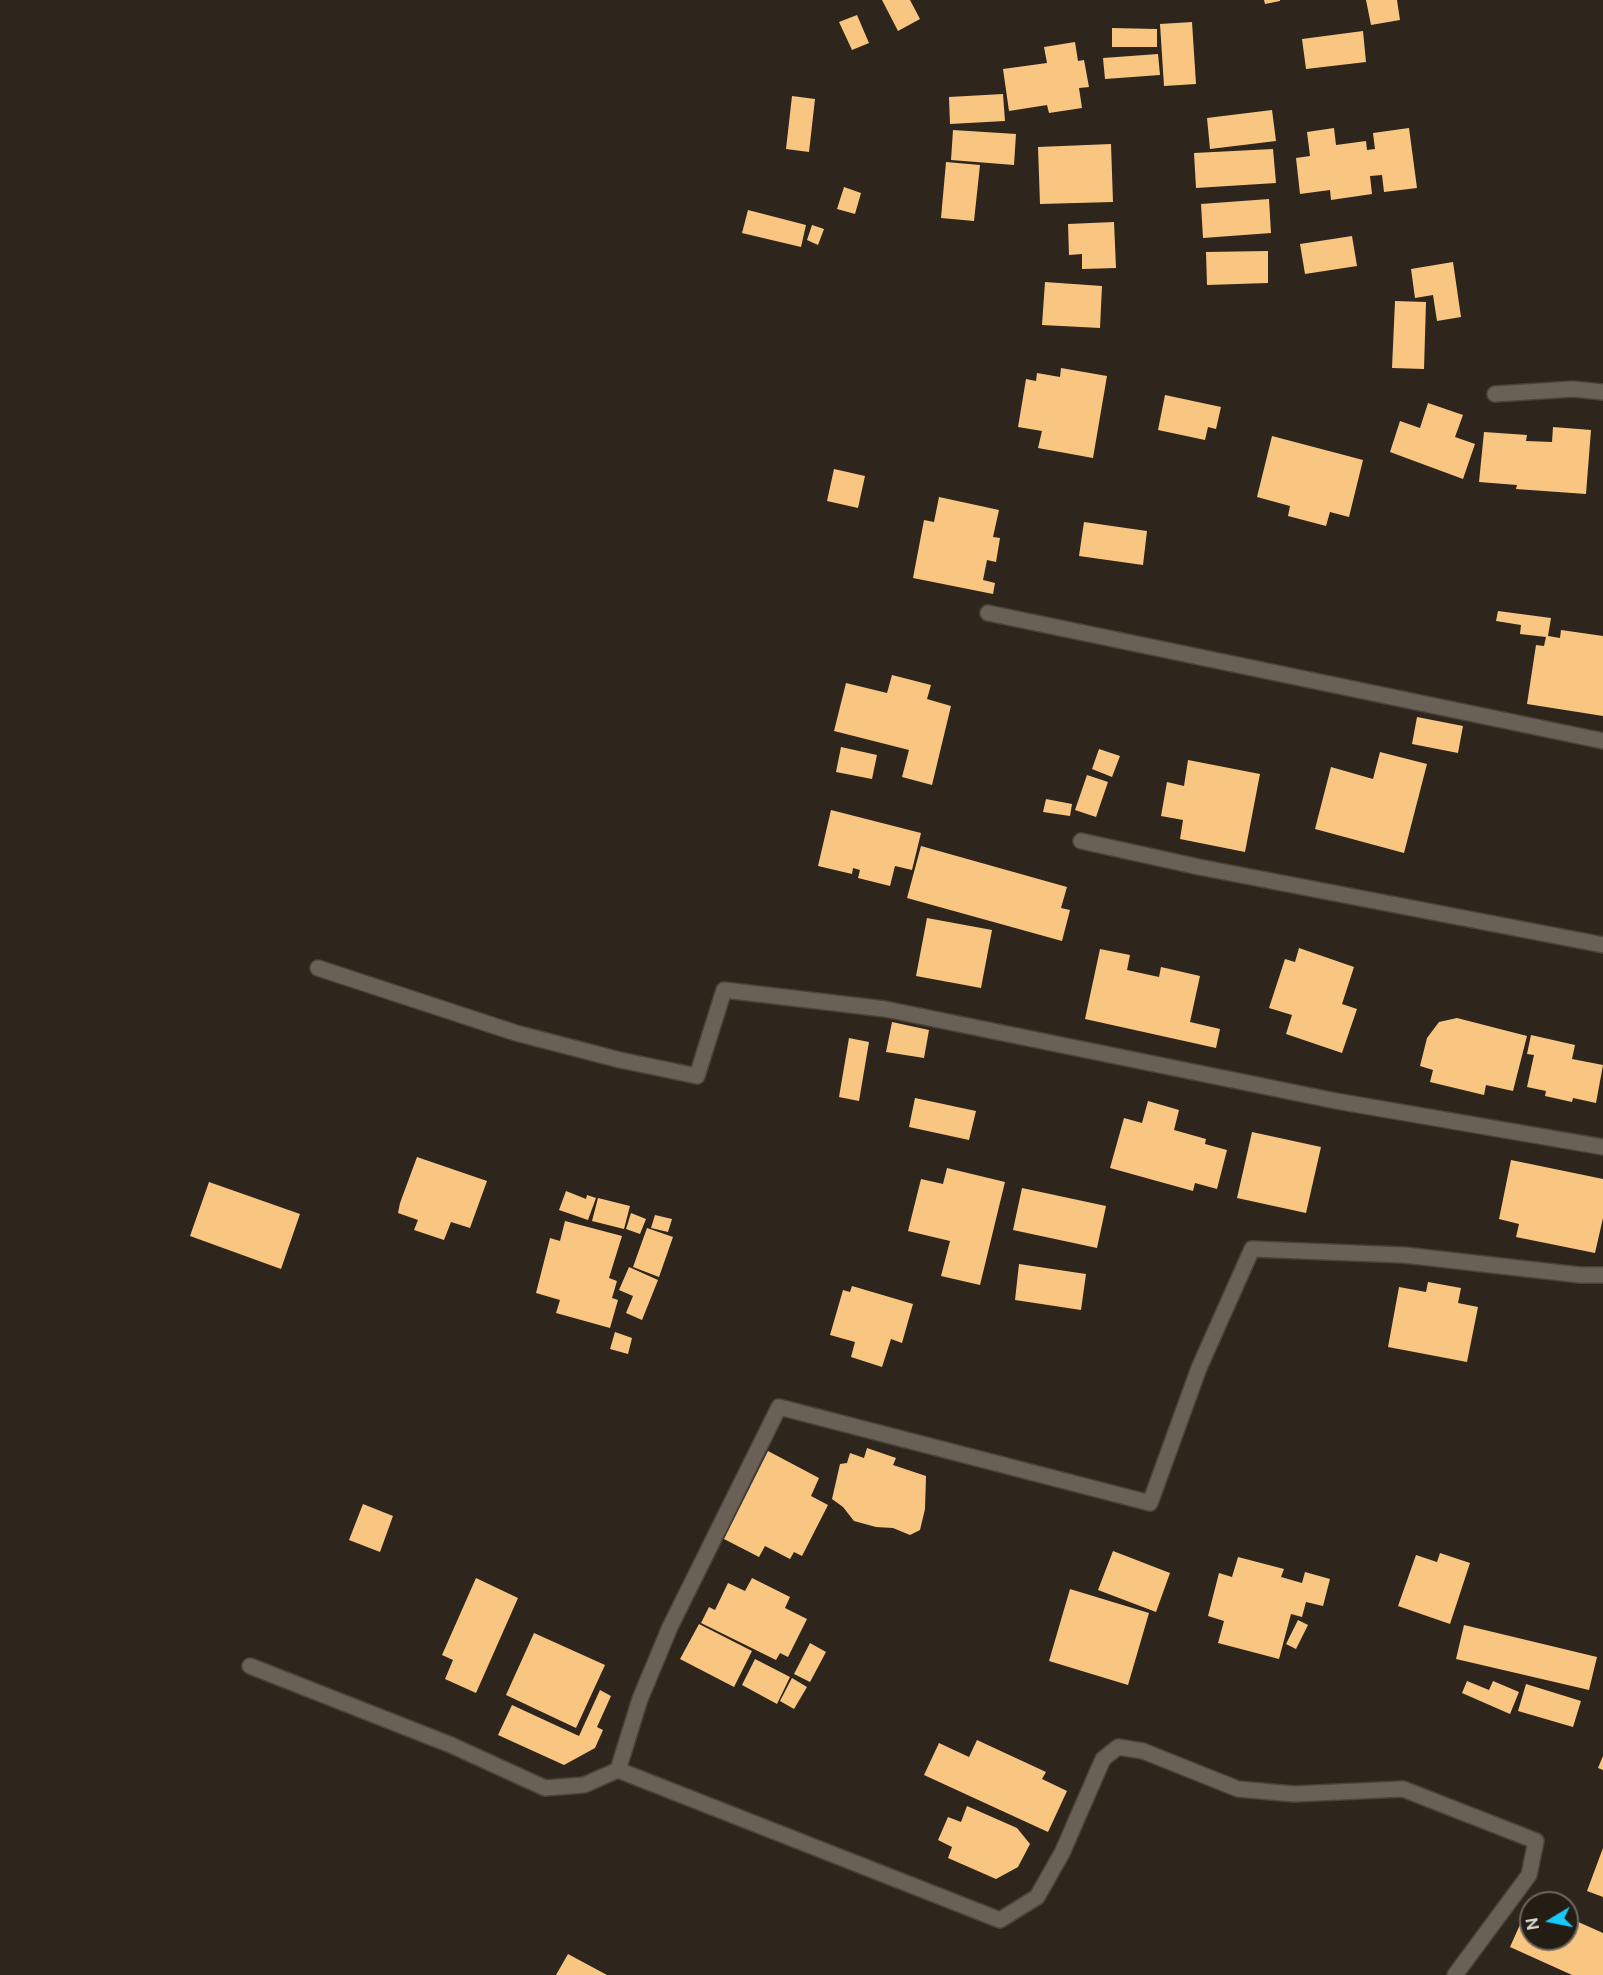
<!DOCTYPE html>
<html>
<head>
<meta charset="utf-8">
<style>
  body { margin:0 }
  #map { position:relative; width:1603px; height:1975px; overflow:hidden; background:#2e261d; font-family:"Public Sans",sans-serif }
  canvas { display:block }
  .north { position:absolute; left:1519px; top:1891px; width:60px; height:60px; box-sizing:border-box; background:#241d13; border:2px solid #6d675f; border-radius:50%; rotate:260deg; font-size:16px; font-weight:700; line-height:24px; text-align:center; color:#dbd7d0 }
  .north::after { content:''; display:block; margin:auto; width:21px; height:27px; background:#17cafb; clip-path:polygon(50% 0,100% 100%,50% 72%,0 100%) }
</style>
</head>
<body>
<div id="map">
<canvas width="1603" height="1975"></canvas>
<div class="north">N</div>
</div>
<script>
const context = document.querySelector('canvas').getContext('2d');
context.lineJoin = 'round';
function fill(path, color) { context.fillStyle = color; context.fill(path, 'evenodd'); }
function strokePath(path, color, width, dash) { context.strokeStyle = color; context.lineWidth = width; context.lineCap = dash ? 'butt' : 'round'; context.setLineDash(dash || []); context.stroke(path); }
fill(new Path2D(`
  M882 0H910L920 19 898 31Z
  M1264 0H1280V1L1265 4Z
  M1366 0H1397L1400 20 1371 25Z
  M857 15 869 43 852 50 839 22Z
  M1192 22 1196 84 1164 86 1160 24Z
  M1112 28 1157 29V47H1112Z
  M1363 31 1366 62 1306 69 1302 39Z
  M1075 42 1078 61 1084 60 1089 87 1079 88 1082 108 1049 113 1047 105 1009 111 1003 69 1047 63 1044 47Z
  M1158 54 1160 75 1105 79 1103 58Z
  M1003 94 1005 121 950 124 949 97Z
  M792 96 815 99 809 152 786 149Z
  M1272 110 1276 141 1210 149 1207 118Z
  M1334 128 1336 145 1366 141 1367 150 1375 149 1373 133 1409 128 1417 188 1384 192 1382 175 1370 176 1372 194 1331 200 1330 190 1300 194 1296 158 1310 156 1307 132Z
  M953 130 1016 134 1014 165 951 160Z
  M1111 144 1113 202 1040 204 1038 147Z
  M1273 149 1276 183 1196 188 1194 153Z
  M946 162 980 165 974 221 941 218Z
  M844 187 861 193 855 214 837 209Z
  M1269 199 1271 233 1203 238 1201 204Z
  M748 210 806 225 801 247 742 233Z
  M1114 222 1116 268 1082 269V254L1069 255 1068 224Z
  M812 225 824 229 818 245 807 240Z
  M1352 236 1357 266 1305 274 1300 244Z
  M1268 251V283L1207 285 1206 252Z
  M1453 262 1461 317 1437 321 1433 295 1415 298 1411 269Z
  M1045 282 1102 286 1100 328 1042 325Z
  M1395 301 1426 302 1424 369 1392 368Z
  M1061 368 1107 376 1093 458 1038 448 1042 431 1018 427 1026 379 1036 381 1037 373 1060 377Z
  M1165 395 1221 407 1216 429 1208 427 1205 440 1158 430Z
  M1428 403 1463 415 1455 437 1475 444 1463 479 1390 452 1400 421 1420 428Z
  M1553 427 1591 430 1586 494 1516 489 1517 485 1479 482 1484 432 1527 435 1526 441 1552 442Z
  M1272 436 1363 460 1349 517 1330 512 1326 526 1288 516 1290 506 1257 497Z
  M834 469 865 476 858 508 827 501Z
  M939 497 999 510 993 537 1000 538 996 562 987 560 983 580 995 583 993 594 913 578 924 520 934 522Z
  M1084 522 1147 531 1143 565 1079 556Z
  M1498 611 1551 618 1548 636 1560 638 1561 630 1603 636V716L1527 704 1536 645 1544 646 1546 637 1520 634 1521 625 1496 621Z
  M892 675 931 685 927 699 951 706 932 785 902 777 909 750 834 731 846 683 887 693Z
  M1417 717 1463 726 1458 753 1412 744Z
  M841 747 877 755 872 779 836 772Z
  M1099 749 1120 756 1112 777 1092 769Z
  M1380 752 1427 764 1404 853 1315 829 1331 767 1373 779Z
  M1188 760 1260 774 1245 852 1180 839 1183 820 1161 816 1167 782 1184 786Z
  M1087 775 1108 782 1096 817 1075 810Z
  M1046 799 1072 804 1070 816 1043 812Z
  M831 810 921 833 912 870 895 866 890 886 858 878 860 870 853 868 852 874 818 866Z
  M921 846 1067 887 1061 908 1070 910 1062 941 907 898Z
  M927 918 992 930 981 988 916 976Z
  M1299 948 1354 967 1342 1004 1357 1009 1342 1053 1286 1034 1292 1015 1269 1008 1285 959 1295 962Z
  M1100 949 1130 955 1127 970 1159 977 1161 967 1200 976 1190 1022 1220 1029 1216 1048 1085 1019Z
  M1457 1018 1527 1036 1513 1091 1486 1085 1484 1095 1430 1082 1433 1070 1420 1066 1427 1038 1439 1022Z
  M892 1022 929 1030 924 1058 886 1052Z
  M1531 1035 1575 1045 1572 1059 1603 1065 1596 1103 1573 1098 1572 1102 1545 1096 1546 1091 1527 1087 1534 1055 1527 1054Z
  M849 1038 869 1042 859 1101 839 1097Z
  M915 1098 976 1111 969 1140 909 1127Z
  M1148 1101 1179 1110 1174 1130 1206 1139 1205 1144 1227 1150 1217 1189 1195 1183 1193 1191 1110 1168 1124 1118 1142 1123Z
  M1252 1132 1321 1147 1306 1213 1237 1198Z
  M417 1157 487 1181 470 1228 451 1222 444 1240 414 1230 418 1220 398 1213 400 1203Z
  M1511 1160 1603 1179V1218L1595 1253 1516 1237 1519 1224 1499 1219Z
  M947 1168 1005 1182 980 1285 941 1276 950 1241 908 1231 921 1179 943 1184Z
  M209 1182 300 1214 281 1269 190 1236Z
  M1022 1188 1106 1206 1097 1248 1013 1230Z
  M566 1191 586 1199 587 1195 596 1198 588 1220 559 1210Z
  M598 1198 630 1206 624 1229 592 1221Z
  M631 1213 646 1219 640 1234 626 1229Z
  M655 1215 672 1219 668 1232 651 1228Z
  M565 1221 622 1236 609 1278 617 1281 612 1298 618 1300 610 1328 556 1313 560 1300 536 1293 550 1238 560 1241Z
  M647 1228 673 1237 659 1277 633 1267Z
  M1019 1264 1086 1274 1081 1310 1015 1300Z
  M629 1267 658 1280 642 1320 626 1313 633 1296 619 1290Z
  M1428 1282 1461 1288 1458 1303 1478 1307 1467 1362 1388 1347 1399 1287 1426 1292Z
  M852 1286 913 1304 902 1343 891 1339 882 1367 851 1357 855 1342 830 1335 843 1290 850 1292Z
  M615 1332 632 1338 628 1354 610 1349Z
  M867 1448 896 1458 893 1465 926 1476 925 1509 920 1530 910 1535 893 1528 876 1527 854 1521 843 1507 832 1499 840 1464 847 1463 850 1453 864 1458Z
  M768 1451 819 1478 811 1496 828 1505 802 1556 794 1552 790 1559 765 1546 759 1557 724 1539Z
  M363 1504 393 1516 380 1552 349 1540Z
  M1113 1551 1170 1573 1156 1612 1098 1590Z
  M1440 1553 1470 1563 1450 1624 1398 1606 1416 1555 1437 1562Z
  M1238 1557 1284 1569 1281 1577 1302 1583 1305 1572 1330 1579 1323 1606 1306 1602 1302 1617 1291 1614 1279 1659 1218 1643 1224 1621 1208 1616 1219 1573 1232 1577Z
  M476 1578 518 1598 476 1693 445 1679 453 1660 442 1655Z
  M752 1578 790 1597 785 1608 807 1619 788 1657 780 1653 776 1660 701 1623 709 1607 715 1610 728 1583 745 1591Z
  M1070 1589 1149 1613 1128 1685 1049 1661Z
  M1298 1620 1308 1625 1296 1649 1286 1644Z
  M699 1624 752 1651 734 1687 680 1659Z
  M1464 1625 1597 1657 1589 1690 1456 1659Z
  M534 1633 605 1665 576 1728 506 1695Z
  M810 1643 826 1652 810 1682 794 1674Z
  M755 1659 790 1677 777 1704 742 1685Z
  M792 1678 807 1687 794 1709 780 1701Z
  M1467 1681 1489 1690 1493 1681 1519 1692 1510 1714 1462 1693Z
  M1526 1684 1581 1701 1573 1727 1518 1711Z
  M600 1690 611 1696 597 1727 603 1730 595 1748 564 1765 498 1735 512 1705 579 1736Z
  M977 1740 1046 1772 1042 1779 1067 1791 1048 1832 924 1775 939 1743 969 1757Z
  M1603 1756V1770L1598 1768Z
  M967 1806 1017 1828 1030 1844 1018 1867 996 1879 948 1858 952 1847 938 1840 948 1817 961 1822Z
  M1603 1848V1897L1587 1891Z
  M1531 1900 1537 1903H1531V1939H1567V1917L1603 1933V1975H1572L1510 1947Z
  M568 1954 607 1975H556Z`), '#f9c682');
const minor = new Path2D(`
  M1495 394 1573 389 1603 392
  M988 613 1603 741
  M1081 841 1199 867 1603 945
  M318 968 516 1033 620 1060 697 1076 724 990 885 1009 1336 1101 1603 1147
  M250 1666 451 1745 545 1788 584 1785 618 1770
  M1455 1975 1529 1875 1536 1841 1403 1789 1294 1794 1238 1789 1143 1751 1118 1747 1103 1759 1062 1853 1037 1897 1000 1920 618 1770 640 1699 670 1627 779 1407 1150 1503 1199 1368 1252 1249 1404 1255 1580 1275H1603`);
strokePath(minor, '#49433b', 18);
strokePath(minor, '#6a6156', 15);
</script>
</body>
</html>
